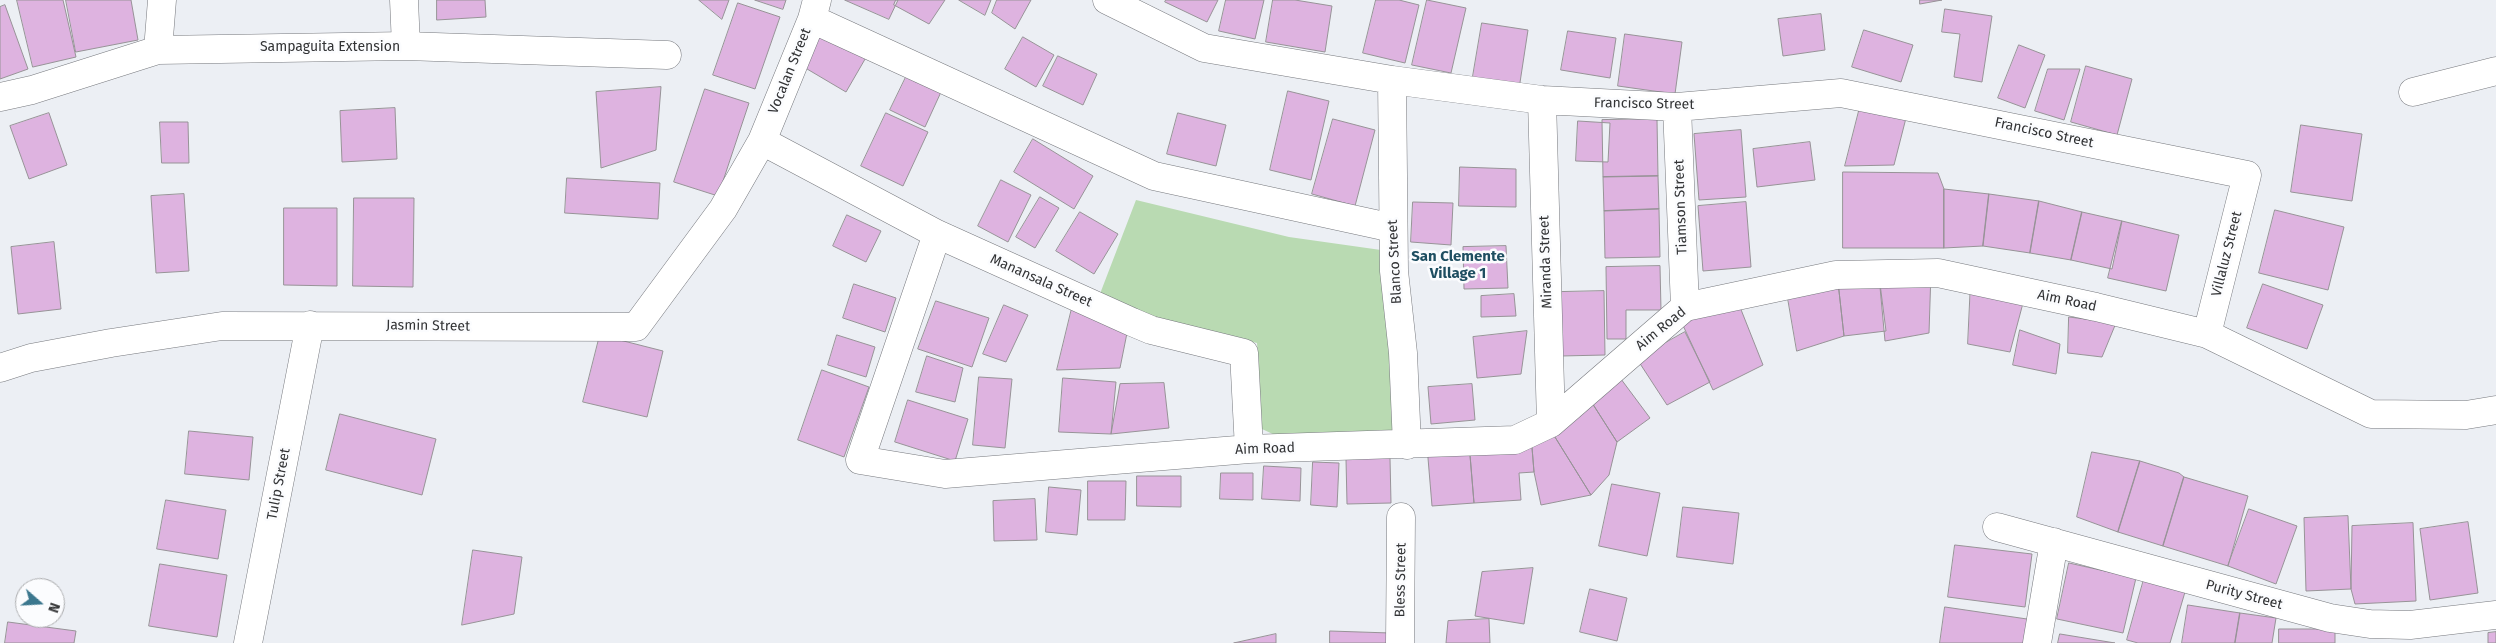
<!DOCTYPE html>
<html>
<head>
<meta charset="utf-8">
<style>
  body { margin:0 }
  #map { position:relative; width:2496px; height:643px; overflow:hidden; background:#eceff4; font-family:"Fira Sans",sans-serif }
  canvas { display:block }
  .north { position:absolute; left:15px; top:578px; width:50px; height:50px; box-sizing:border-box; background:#fbfcfe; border:1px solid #abacae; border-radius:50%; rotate:109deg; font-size:14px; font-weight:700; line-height:20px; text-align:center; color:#323335 }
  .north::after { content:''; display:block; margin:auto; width:18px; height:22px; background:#3b778e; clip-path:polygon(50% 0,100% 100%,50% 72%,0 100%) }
</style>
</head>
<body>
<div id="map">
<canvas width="2496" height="643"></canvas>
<div class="north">N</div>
</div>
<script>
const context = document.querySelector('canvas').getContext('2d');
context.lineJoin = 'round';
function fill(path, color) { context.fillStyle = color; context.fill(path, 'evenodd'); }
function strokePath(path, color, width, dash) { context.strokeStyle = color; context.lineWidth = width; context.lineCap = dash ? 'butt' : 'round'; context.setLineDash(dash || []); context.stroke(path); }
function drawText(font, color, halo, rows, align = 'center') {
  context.font = font + ' "Fira Sans",sans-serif'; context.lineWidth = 5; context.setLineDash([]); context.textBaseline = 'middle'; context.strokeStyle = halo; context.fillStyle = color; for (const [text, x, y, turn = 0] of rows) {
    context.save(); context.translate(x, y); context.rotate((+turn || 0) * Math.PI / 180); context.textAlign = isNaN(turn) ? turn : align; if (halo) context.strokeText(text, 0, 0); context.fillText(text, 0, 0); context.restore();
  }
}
fill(new Path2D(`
  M1136 200 1289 237 1381 250 1398 430 1277 436 1262 429 1257 343 1154 319 1098 299Z`), '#b9dab2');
const building = new Path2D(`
  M17 0H63L76 57 33 67Z
  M66 0H131L138 40 76 52Z
  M437 0H485L486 17 437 20Z
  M699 0H729L722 19Z
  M755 0H786L783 9Z
  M845 0H898L889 19Z
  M896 0H945L929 24 894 5Z
  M959 0H991L985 15Z
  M997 0H1031L1015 29 992 13Z
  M1166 0H1218L1207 22 1165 2Z
  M1226 0H1264L1255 39 1219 31Z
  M1273 0H1295L1332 6 1325 52 1266 42Z
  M1376 0H1399L1419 5 1405 63 1363 53Z
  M1427 0 1466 8 1451 73 1412 65Z
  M1920 0H1942L1920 4Z
  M738 3 780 17 755 89 713 75Z
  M5 5 28 69 0 79V7Z
  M1945 9 1992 16 1982 82 1954 77 1960 34 1942 32Z
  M1821 14 1825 50 1783 56 1778 19Z
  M1482 23 1528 30 1519 89 1472 82Z
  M825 28 868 54 846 92 802 66Z
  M1864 30 1913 45 1901 82 1852 67Z
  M1568 31 1616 38 1610 78 1561 70Z
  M1625 34 1682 42 1675 94 1618 86Z
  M1023 37 1054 55 1036 87 1005 69Z
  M2019 45 2045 55 2025 108 1998 98Z
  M1058 56 1097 74 1083 105 1043 86Z
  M2086 66 2132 79 2117 135 2071 122Z
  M2048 69H2080L2064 120 2035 111Z
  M907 75 941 92 925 127 890 110Z
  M661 87 656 150 601 168 596 92Z
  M705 89 749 103 718 196 674 182Z
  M1288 91 1329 101 1311 180 1270 170Z
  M1860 107 1906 118 1894 165 1845 166Z
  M395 108 397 159 342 162 340 111Z
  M49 113 67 165 29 179 10 126Z
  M886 113 928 132 903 186 861 166Z
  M1178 113 1226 125 1216 166 1167 154Z
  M1333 119 1375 130 1355 206 1312 194Z
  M1657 119 1658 176 1603 177 1602 120Z
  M1578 121 1610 123 1608 162 1576 161Z
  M160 122H188L189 163H162Z
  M2301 125 2362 134 2352 201 2291 192Z
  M1741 130 1746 197 1699 200 1694 134Z
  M1033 139 1093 176 1074 209 1014 172Z
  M1810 142 1815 180 1757 187 1753 149Z
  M1460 167 1516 169V207L1459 206Z
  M1843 172 1938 173 1944 189V248H1843Z
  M1658 176 1659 209 1604 211 1603 177Z
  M567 178 660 183 658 219 565 213Z
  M1001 180 1031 195 1008 242 978 226Z
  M1944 189 1989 194 1983 246 1944 248Z
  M184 194 189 271 156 273 151 196Z
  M1989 194 2039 201 2030 253 1983 246Z
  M1040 197 1059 208 1035 248 1016 237Z
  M354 198H414L413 287 353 286Z
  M2039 201 2082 212 2071 260 2030 253Z
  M1413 202 1453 203 1451 245 1411 242Z
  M1746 202 1751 267 1703 271 1698 206Z
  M284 208H337V286L284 285Z
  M1659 209 1660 257 1605 258 1604 211Z
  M2275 210 2344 227 2328 290 2259 273Z
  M1080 212 1118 234 1094 274 1056 251Z
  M2082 212 2122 221 2112 269 2071 260Z
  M847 215 881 231 866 262 833 246Z
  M2122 221 2179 235 2166 291 2108 278Z
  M54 242 61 309 18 314 11 247Z
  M1506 246 1508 288 1464 289 1463 247Z
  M1660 266 1661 310H1626V339H1607L1606 267Z
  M1931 272 1929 333 1885 341 1879 276Z
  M1879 276 1886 331 1844 336 1838 282Z
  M1971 280 2027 288 2010 352 1968 344Z
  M1785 281 1838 282 1844 336 1797 351Z
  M854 284 896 298 885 332 843 318Z
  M2263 284 2323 305 2307 349 2247 328Z
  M1604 291 1605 355 1561 356 1560 292Z
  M1514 294 1516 316 1481 317V296Z
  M1736 297 1763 365 1713 390 1680 319Z
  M936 301 989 318 972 367 918 349Z
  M1004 305 1028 315 1006 362 983 354Z
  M1072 308 1129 323 1120 368 1057 370Z
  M2069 317 2116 323 2102 357 2068 353Z
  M2020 330 2060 344 2056 374 2013 365Z
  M1527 331 1521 374 1477 378 1473 337Z
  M1685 332 1710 382 1667 405 1637 359Z
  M600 335 663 351 647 417 583 402Z
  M837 335 875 347 866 377 828 365Z
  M927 356 963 368 955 402 916 392Z
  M822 370 869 387 844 457 798 440Z
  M1618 375 1650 418 1617 442 1587 395Z
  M979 377 1012 379 1005 448 973 445Z
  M1063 378 1116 382 1111 434 1059 432Z
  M1164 383 1169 428 1111 434 1120 384Z
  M1472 384 1475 420 1431 424 1428 387Z
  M1587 395 1617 442 1609 475 1591 495 1545 421Z
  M908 400 968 419 955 461 895 442Z
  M340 414 436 439 422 495 326 470Z
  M1545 421 1591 495 1541 505 1534 472 1531 435Z
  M189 431 253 437 249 480 185 474Z
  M1531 435 1534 472 1519 473 1521 500 1474 503 1469 443Z
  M1469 443 1474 503 1432 506 1427 446Z
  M2092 452 2140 461 2118 532 2077 517Z
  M1390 458 1391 503 1347 504 1346 459Z
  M2140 461 2179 473 2184 477 2163 546 2118 532Z
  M1313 462 1339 463 1337 507 1311 505Z
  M1264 466 1301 468 1300 501 1262 499Z
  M1221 473H1253V500L1220 499Z
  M1137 476H1181V507L1137 506Z
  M2184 477 2248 496 2228 566 2163 546Z
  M1088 481H1126L1125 520H1088Z
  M1612 484 1660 493 1647 556 1599 546Z
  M1049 487 1081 490 1077 535 1046 532Z
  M1035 499 1037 540 994 541 993 501Z
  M166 500 226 510 218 559 157 549Z
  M1683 507 1739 513 1733 564 1677 557Z
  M2249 509 2297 526 2276 584 2228 566Z
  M2348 516 2351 589 2306 591 2304 518Z
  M2468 522 2478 593 2430 600 2420 529Z
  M2413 523 2416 601 2355 604 2351 589 2352 526Z
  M1955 545 2032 554 2025 607 1948 597Z
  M473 550 522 557 514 614 462 625Z
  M2069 563 2136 578 2123 633 2057 619Z
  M160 564 227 575 217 637 149 626Z
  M1533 568 1524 624 1475 616 1482 572Z
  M2144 579 2185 592 2170 643H2138L2127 640Z
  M1590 589 1627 598 1617 641 1580 632Z
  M2188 605 2240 613 2235 643H2182Z
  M1945 607 2027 619V643H1940Z
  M2240 613 2276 618 2272 643H2235Z
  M1489 619 1490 643H1446L1448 621Z
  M8 622 76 631 74 643H5Z
  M2279 629H2335V643H2279Z
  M1330 631 1390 633V643H1330Z
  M2496 632V643H2488V633Z
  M1276 634V643H1234Z
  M2060 634 2115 643H2058Z`);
fill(building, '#deb3e0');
strokePath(building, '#979397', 1);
const minor = new Path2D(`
  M404 0 406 46
  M1107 0 1204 48 1392 80 1542 100 1677 107 1841 93 2247 175 2207 334
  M812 19 1154 176 1393 228
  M158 50 162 0
  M1392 80 1394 271 1403 353 1407 445
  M2413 92 2496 71
  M0 97 32 90 158 50 406 46 667 55
  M1542 100 1551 423
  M1677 107 1685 307
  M762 141 937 234 1132 322 1151 330 1244 353 1249 449
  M937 234 860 460 945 474 1249 449 1515 440 1551 423 1685 307 1836 275 1938 273 2096 307 2207 334 2371 414 2466 415 2496 410
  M0 368 31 358 111 343 222 326 636 327 723 209 762 141 812 19 817 0
  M1997 527 2330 618 2370 624 2410 625 2496 615
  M248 643 310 325
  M1400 643 1401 517
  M2037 643 2054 542`);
strokePath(minor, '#77797e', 29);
strokePath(minor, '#fff', 28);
drawText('14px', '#323335', '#fbfcfe', [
  ["Sampaguita Extension",330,47],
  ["Vocalan Street",790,71,-68],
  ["Francisco Street",1644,104,1],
  ["Francisco Street",2044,133,12],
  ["Tiamson Street",1681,207,-92],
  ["Villaluz Street",2227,254,-76],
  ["Blanco Street",1395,262,-93],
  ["Miranda Street",1546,262,-92],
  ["Manansala Street",1041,281,24],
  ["Aim Road",2067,301,12],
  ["Jasmin Street",428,326,1],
  ["Aim Road",1661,329,-39],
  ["Aim Road",1265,449,-2],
  ["Tulip Street",279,484,-79],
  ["Bless Street",1401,580,-89],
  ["Purity Street",2244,595,15]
]);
drawText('bold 15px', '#1e4e61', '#fbfcfe', [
  ["San Clemente",1458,257],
  ["Village 1",1458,274]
]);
</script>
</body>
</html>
